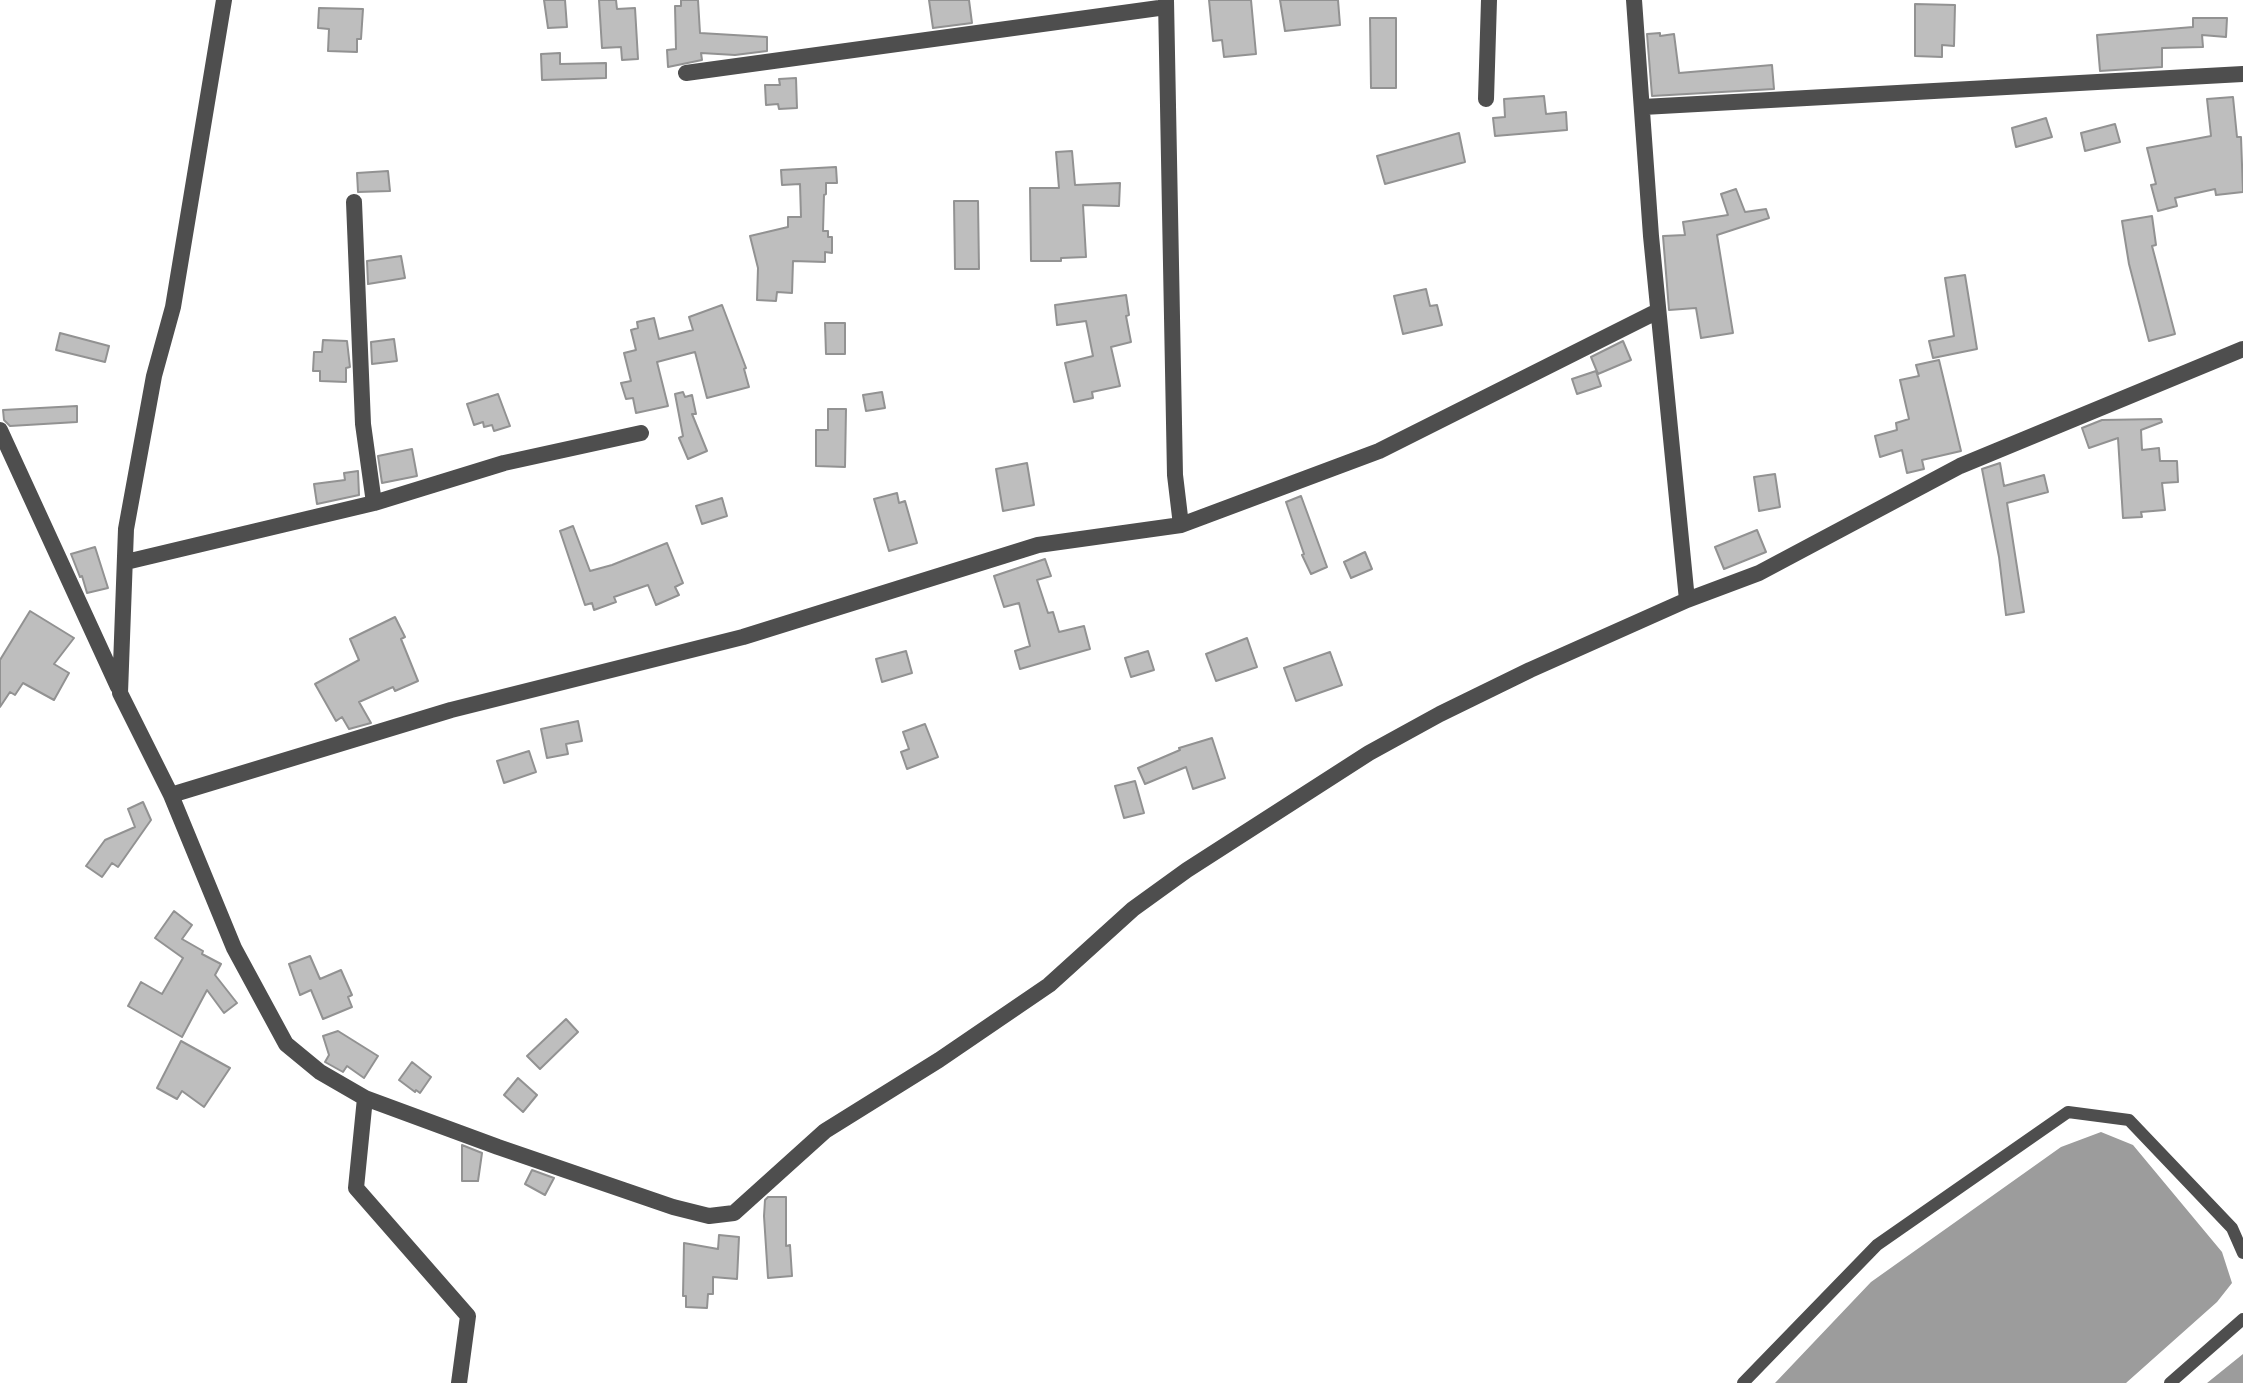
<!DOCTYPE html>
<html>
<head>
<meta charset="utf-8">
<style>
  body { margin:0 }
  canvas { display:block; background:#fff }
</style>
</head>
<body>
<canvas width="2243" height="1383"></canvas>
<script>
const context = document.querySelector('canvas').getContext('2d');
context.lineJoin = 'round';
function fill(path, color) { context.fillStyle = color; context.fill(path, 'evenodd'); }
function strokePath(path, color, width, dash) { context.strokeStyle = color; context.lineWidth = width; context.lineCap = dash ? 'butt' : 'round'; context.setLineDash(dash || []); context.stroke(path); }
fill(new Path2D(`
  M2101 1132 2133 1145 2222 1252 2232 1283 2217 1302 2126 1383H1775L1871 1282 2061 1147Z
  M2243 1354V1383H2207Z`), '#9c9c9c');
const building = new Path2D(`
  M544 0H565L567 27 548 28Z
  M599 0H616L617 9 635 8 638 59 622 60 621 47 602 48Z
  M681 0H698L700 33 767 37V51L735 55 701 53 702 60 668 67 667 50 676 49 675 6H681Z
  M929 0H969L972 23 933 28Z
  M1209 0H1251L1256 54 1224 57 1222 40 1213 41Z
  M1280 0H1338L1340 25 1285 31Z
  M1915 4 1955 5 1954 46 1942 45V57L1915 56Z
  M319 8 363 9 361 39H357V52L328 51 329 29 318 28Z
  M1370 18H1396V88H1371Z
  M2193 18H2227L2226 37 2202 35 2203 47 2162 48V67L2100 71 2097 35 2193 27Z
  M1660 33V36L1674 34 1679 73 1772 65 1774 89 1652 96 1647 34Z
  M560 53V64L606 63V78L542 80 541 54Z
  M796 78 797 108 779 109 778 104 766 105 765 85H780L779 79Z
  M1544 96 1546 114 1566 112 1567 130 1495 136 1493 118 1505 117 1504 99Z
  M2233 97 2237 137H2241L2243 192 2216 195 2215 189 2175 198 2177 206 2158 211 2151 185 2156 184 2147 148 2211 136 2207 99Z
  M2046 118 2052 137 2016 147 2012 128Z
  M2115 124 2120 142 2085 151 2081 133Z
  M1459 133 1465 162 1385 184 1377 156Z
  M1072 151 1075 185 1120 183 1119 206 1083 205 1086 257 1061 258V261H1031L1030 188H1059L1056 152Z
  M836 167 837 183H826V194L824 195 823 231H828V237H832V253L825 252V262L793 261 792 293 777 292 776 301 757 300 758 268 750 236 788 227V217H801L800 184 782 185 781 170Z
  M388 171 390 191 358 192 357 173Z
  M1736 189 1745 212 1766 209 1769 218 1717 235 1733 333 1701 338 1696 308 1669 310 1663 236 1685 235 1683 222 1728 215 1721 194Z
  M954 201H978L979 269H955Z
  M2152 216 2156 245 2152 246 2175 334 2149 341 2129 264 2122 221Z
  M401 256 405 278 368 284 367 261Z
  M1965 275 1977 349 1933 358 1929 341 1954 336 1945 278Z
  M1426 289 1430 306 1437 305 1442 325 1403 334 1394 296Z
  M1126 295 1129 315 1126 316 1131 342 1111 347 1120 386 1092 392 1093 398 1074 402 1065 363 1093 356 1086 321 1057 325 1055 305Z
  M722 305 746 368 744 369 749 387 707 398 695 352 657 362 668 406 636 413 633 398 626 399 621 383 631 381 624 353 636 350 631 330 638 328 637 322 654 318 659 339 693 330 689 317Z
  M825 323H845V354H826Z
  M60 333 109 346 105 362 56 350Z
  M394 339 397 361 372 364 371 342Z
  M323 340 347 341 350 367 346 368V382L320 381V371H313L314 352H322Z
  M1623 341 1631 360 1598 374 1591 357Z
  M1939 360 1961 451 1922 460 1924 469 1907 473 1902 450 1880 457 1875 436 1897 430 1896 423 1909 419 1900 380 1919 376 1916 365Z
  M1596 371 1601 386 1577 394 1572 379Z
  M683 392 685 397 692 395 696 414H692L707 451 688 459 679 438 683 436 675 394Z
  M882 392 885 408 866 411 863 395Z
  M498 394 510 426 494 431 492 425 484 427 483 422 474 425 467 404Z
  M77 406V422L10 426 4 420 3 410Z
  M828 409H846L845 467 816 466V430H828Z
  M2161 419 2162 422 2141 430 2142 450 2159 448 2160 461H2177L2178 482 2162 483 2165 510 2141 512 2142 517 2123 518 2118 438 2089 448 2082 428 2102 420Z
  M412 449 417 476 382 483 378 456Z
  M1027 463 1034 505 1003 511 996 469Z
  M2000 463 2004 486 2044 475 2048 492 2007 503 2024 612 2006 615 1999 557 1982 469Z
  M358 471 359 495 317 504 314 484 345 480 344 473Z
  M1775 474 1780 507 1759 511 1754 477Z
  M897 493 899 503 905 501 917 543 889 551 874 499Z
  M1301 496 1327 567 1311 574 1302 555 1304 554 1286 502Z
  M722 498 727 516 702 524 696 506Z
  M573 526 590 571 612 565 667 543 683 583 675 587 679 595 656 605 648 585 614 597 616 602 594 610 592 603 585 605 560 531Z
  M1757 530 1766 552 1724 569 1715 547Z
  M95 547 108 588 87 593 82 576 80 577 71 554Z
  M1365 552 1372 569 1351 578 1344 562Z
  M1045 559 1051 576 1037 580 1048 613 1053 612 1059 632 1084 626 1090 649 1020 669 1015 651 1030 646 1019 603 1004 607 994 576Z
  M30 611 74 638 54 664 69 673 54 700 23 683 15 695 10 692 0 707V660Z
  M395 617 405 637 401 639 418 681 395 691 393 687 359 702 371 723 349 729 342 717 336 721 315 684 359 660 350 639Z
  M1247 638 1257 667 1216 681 1206 654Z
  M906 651 912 673 882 682 876 659Z
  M1148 651 1154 670 1131 677 1125 658Z
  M1330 652 1342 685 1296 701 1284 668Z
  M578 721 582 741 566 744 568 754 547 758 541 729Z
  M925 724 938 757 907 769 901 752 909 749 903 732Z
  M1212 738 1225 778 1193 789 1186 767 1145 784 1138 768 1180 750 1179 748Z
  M529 751 536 772 504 783 497 761Z
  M1135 781 1144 813 1124 818 1115 786Z
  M143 802 151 820 118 867 112 863 102 877 86 866 105 840 135 827 128 809Z
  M174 911 192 925 182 939 203 951 202 954 221 964 215 975 237 1003 224 1013 207 990 182 1037 128 1006 141 982 162 994 183 958 155 938Z
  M310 956 320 979 341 970 352 995 348 997 352 1007 323 1019 311 990 300 995 289 964Z
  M566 1019 578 1032 540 1069 527 1056Z
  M338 1031 378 1056 364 1078 347 1066 343 1072 325 1062 329 1055 323 1036Z
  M181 1041 230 1068 204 1107 182 1091 177 1099 157 1088Z
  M412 1062 431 1077 420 1093 416 1090 415 1092 399 1080Z
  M518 1078 537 1095 523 1112 504 1095Z
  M462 1145 482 1153 478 1181H462Z
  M532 1170 554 1178 545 1195 525 1184Z
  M768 1197H786V1246L790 1245 792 1276 768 1278 764 1216 765 1200Z
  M719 1235 739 1237 737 1279 713 1277V1294H708L707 1308 686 1307V1296H683L684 1243 718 1249Z`);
fill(building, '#bebebe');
strokePath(building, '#929292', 2);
strokePath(new Path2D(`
  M1743 1383 1877 1245 2068 1112 2129 1120 2232 1228 2243 1253
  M2170 1383 2243 1319`), '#4e4e4e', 12);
strokePath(new Path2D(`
  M224 0 173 307 154 376 126 529 120 693 171 795 234 948 286 1044 320 1072 365 1098 498 1147 673 1207 709 1216 734 1213 825 1131 939 1060 1049 985 1133 909 1187 870 1369 753 1440 714 1530 670 1687 600 1759 573 1960 466 2243 349
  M1634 0 1651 236 1687 600
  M686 73 1166 7
  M1486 99 1489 0
  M1643 107 2243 74
  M354 202 363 424 374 503
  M0 430 118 687
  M1181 525 1379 451 1658 311
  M126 562 374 503 504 463 641 433
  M171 795 451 710 743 637 1038 545 1181 525 1175 475 1166 0
  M365 1098 356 1188 468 1316 459 1383`), '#4e4e4e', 16);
</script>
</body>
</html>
